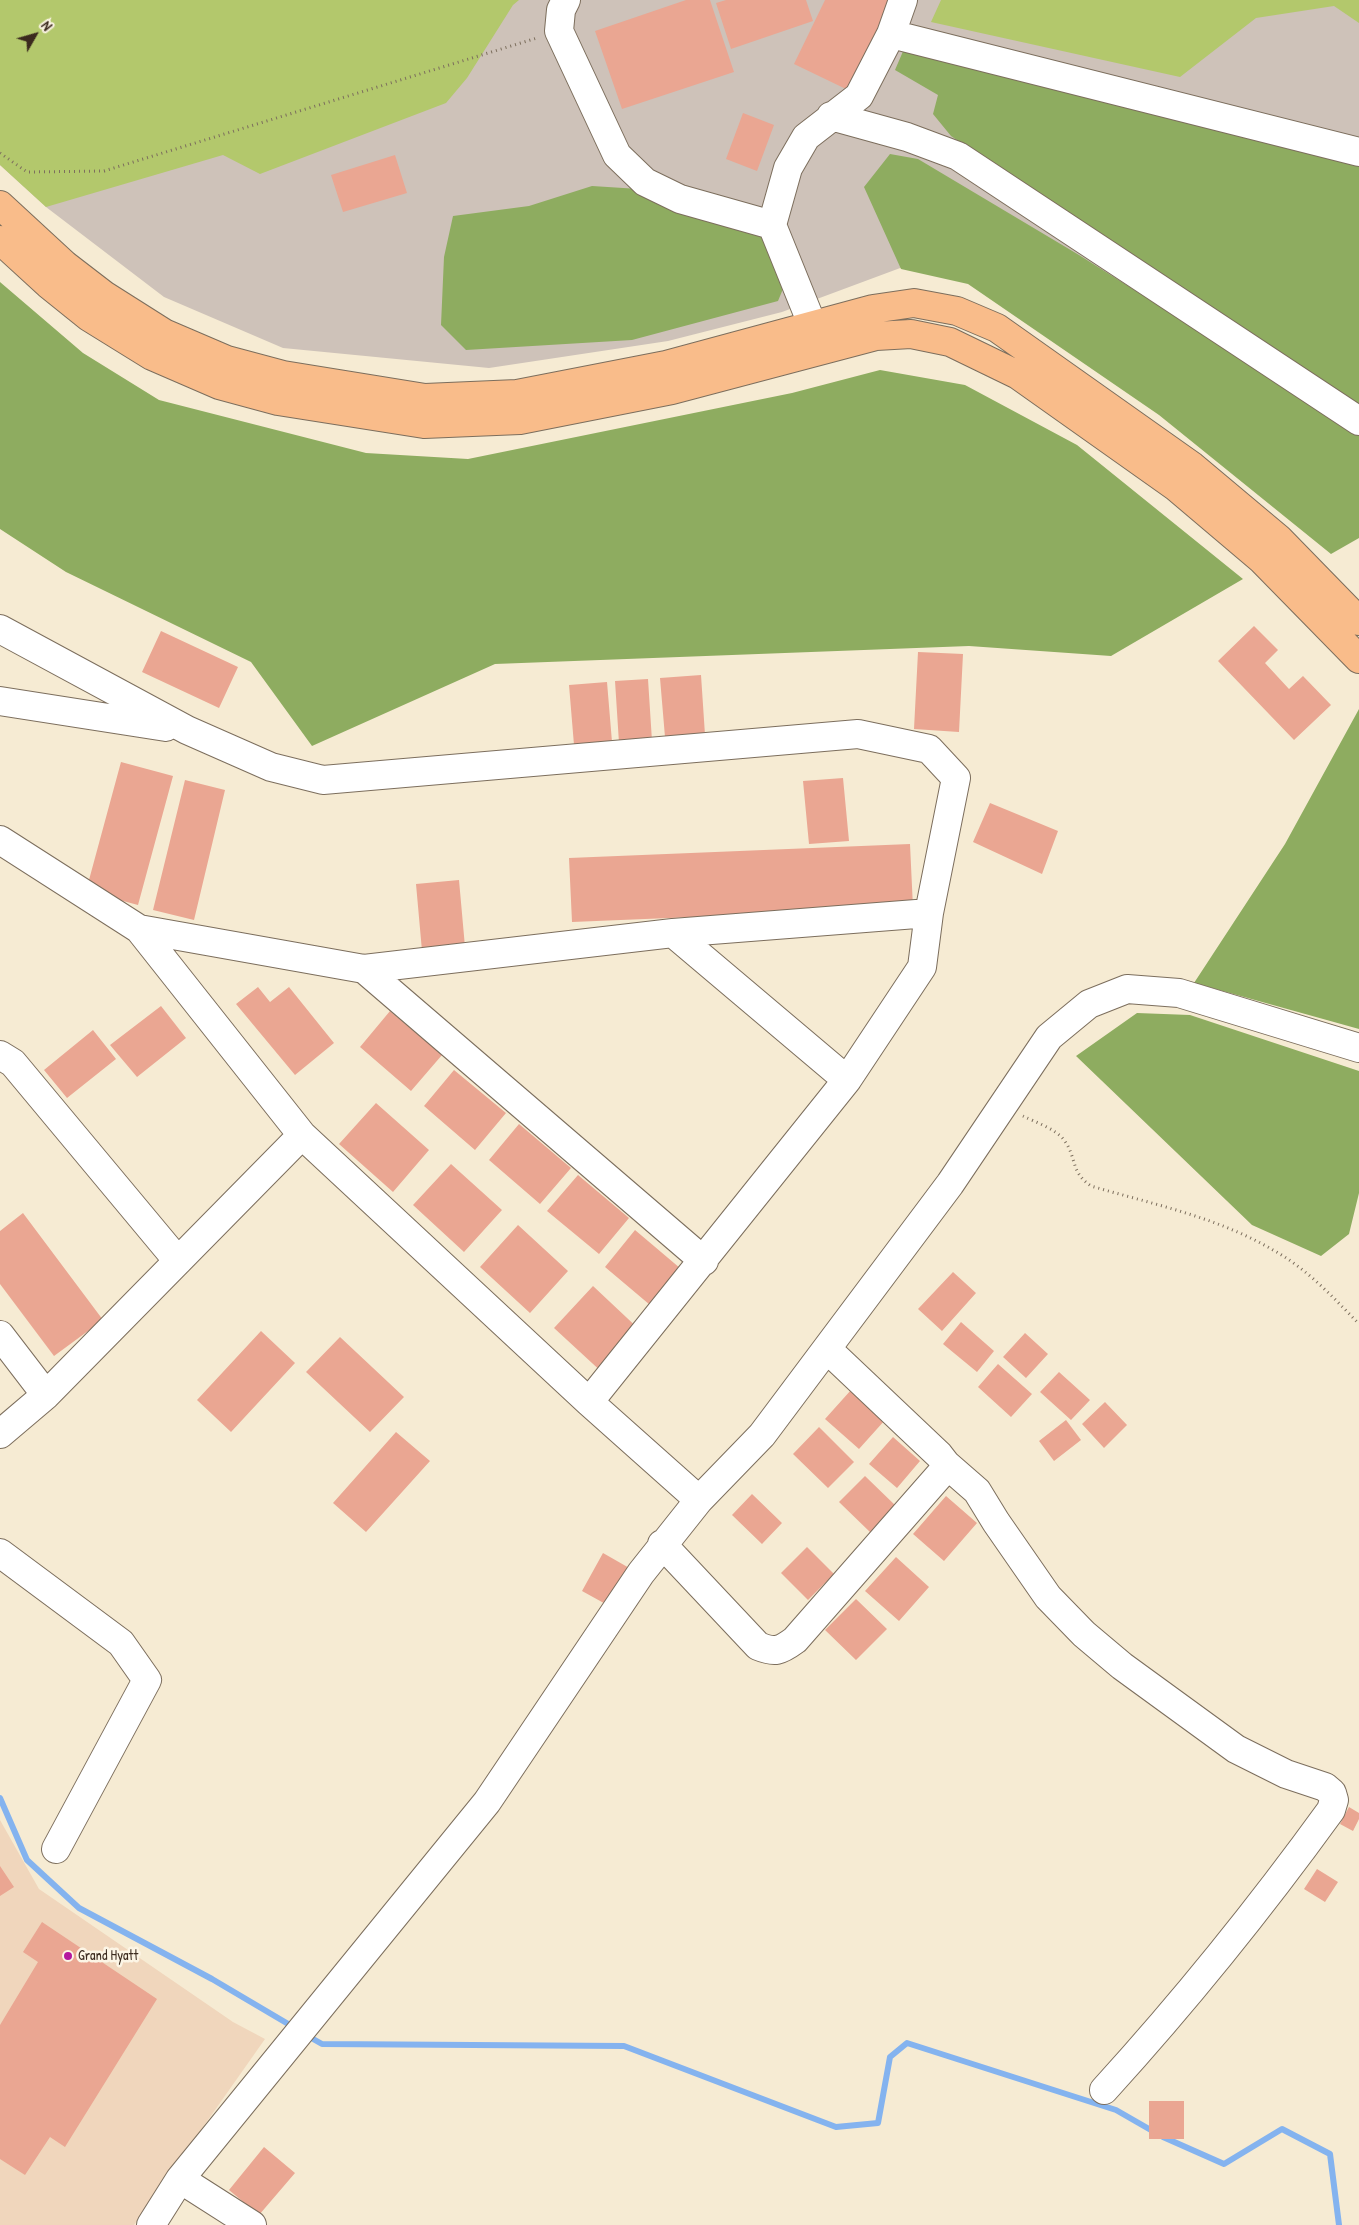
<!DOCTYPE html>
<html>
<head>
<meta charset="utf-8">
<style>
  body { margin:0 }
  #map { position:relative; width:1359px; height:2225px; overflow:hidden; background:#f6ebd3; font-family:"Patrick Hand",sans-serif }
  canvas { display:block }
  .north { position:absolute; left:10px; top:10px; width:50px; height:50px; -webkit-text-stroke:4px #fcf5e5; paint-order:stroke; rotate:52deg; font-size:14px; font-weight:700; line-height:20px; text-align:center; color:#3b2a1e }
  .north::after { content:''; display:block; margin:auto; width:18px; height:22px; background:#3b2a1e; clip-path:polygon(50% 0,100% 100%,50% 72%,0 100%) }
</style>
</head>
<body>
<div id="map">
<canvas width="1359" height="2225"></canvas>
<div class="north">N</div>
</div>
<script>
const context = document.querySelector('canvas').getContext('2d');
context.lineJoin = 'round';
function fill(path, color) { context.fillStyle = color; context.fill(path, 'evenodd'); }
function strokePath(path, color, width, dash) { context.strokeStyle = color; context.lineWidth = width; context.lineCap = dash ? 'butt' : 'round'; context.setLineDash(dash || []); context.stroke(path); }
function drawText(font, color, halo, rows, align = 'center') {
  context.font = font + ' "Patrick Hand",sans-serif'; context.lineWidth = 5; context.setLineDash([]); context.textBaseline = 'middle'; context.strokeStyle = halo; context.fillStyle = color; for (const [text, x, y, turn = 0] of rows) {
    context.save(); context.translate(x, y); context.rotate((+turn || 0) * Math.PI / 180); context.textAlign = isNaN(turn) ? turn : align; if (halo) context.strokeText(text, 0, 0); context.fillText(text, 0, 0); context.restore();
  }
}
fill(new Path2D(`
  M0 1820 39 1889 233 2022 265 2039 134 2225H0Z`), '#f0d6bc');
fill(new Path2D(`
  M0 0H1359V498L962 245 782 312 668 341 489 368 283 348 164 297 46 207 0 165Z`), '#cec2b9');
fill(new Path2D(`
  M0 0H519L513 5 467 78 446 103 260 174 223 155 46 207 0 165Z
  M941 0H1359V23L1334 6 1256 18 1180 77 931 22Z`), '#b3c86c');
fill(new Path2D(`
  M904 49 1359 165V409L1072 220 951 136 933 114 938 95 895 70Z
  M890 154 918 159 1079 255 1359 432V538L1331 554 1159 415 968 284 901 269 864 187Z
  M592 186 639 189 709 222 772 240 785 284 778 301 632 340 466 350 441 325 444 257 453 216 529 206Z
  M0 282 83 353 159 400 366 453 468 459 792 393 880 370 965 385 1077 445 1243 579 1111 656 969 646 495 664 312 746 251 662 66 572 0 529Z
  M1359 709V1029L1194 983 1285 844Z
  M1137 1013 1190 1015 1359 1071V1193L1349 1234 1321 1256 1252 1225 1076 1056Z`), '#8eac60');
strokePath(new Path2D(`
  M0 1798 27 1860 79 1908 212 1979 295 2028
  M306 2035 322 2044 624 2046 836 2127 878 2123 890 2057 907 2043 1116 2110 1163 2137 1224 2164 1282 2129 1330 2154 1339 2225`), '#84b3ef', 6);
fill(new Path2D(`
  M686 0H710L734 72 622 109 595 31Z
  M726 0H806L813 21 731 49 716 3Z
  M825 0H892L848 90 794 64Z
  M743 113 774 125 757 171 726 159Z
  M395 155 407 193 343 212 331 175Z
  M1254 626 1278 650 1265 663 1289 689 1303 676 1331 705 1294 740 1218 661Z
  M161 631 238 667 219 708 142 672Z
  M918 652 963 654 959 732 914 729Z
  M701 675 705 735 665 737 660 678Z
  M648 679 652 741 619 743 615 681Z
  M607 682 612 742 574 745 569 685Z
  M121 762 173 776 138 905 86 891Z
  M843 778 849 841 809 844 803 781Z
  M185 780 225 790 194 920 153 910Z
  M990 803 1058 831 1042 874 973 842Z
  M910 844 913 908 572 922 569 858Z
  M459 880 465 947 422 951 416 884Z
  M258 987 270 1002 289 987 334 1043 295 1075 236 1004Z
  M161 1006 186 1038 137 1077 110 1045Z
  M390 1011 442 1055 411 1091 360 1047Z
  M93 1030 116 1059 67 1098 44 1070Z
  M454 1070 506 1113 475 1150 424 1106Z
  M376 1103 429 1150 393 1192 339 1144Z
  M519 1124 571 1168 540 1204 489 1160Z
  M451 1164 502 1210 464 1252 413 1205Z
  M578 1175 629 1218 599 1254 547 1211Z
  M23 1213 103 1320 54 1356 0 1284V1231Z
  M518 1225 568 1271 530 1313 480 1267Z
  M635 1230 687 1274 656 1310 605 1267Z
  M953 1272 976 1293 942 1331 918 1309Z
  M593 1286 643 1333 605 1375 554 1328Z
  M961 1322 994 1351 977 1372 943 1344Z
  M261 1331 295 1363 231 1432 197 1400Z
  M1025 1333 1048 1354 1026 1378 1003 1357Z
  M340 1337 404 1397 370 1432 306 1372Z
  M998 1364 1032 1394 1011 1417 978 1387Z
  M1059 1372 1090 1400 1071 1420 1040 1392Z
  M851 1390 885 1420 859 1449 825 1419Z
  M1105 1402 1127 1425 1104 1448 1082 1424Z
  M1066 1420 1081 1440 1054 1461 1039 1441Z
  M819 1427 854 1462 828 1488 793 1454Z
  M396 1432 430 1461 366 1532 333 1503Z
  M893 1437 920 1461 897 1488 869 1464Z
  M865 1476 898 1508 872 1534 839 1502Z
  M752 1494 782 1523 762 1544 732 1515Z
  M946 1496 977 1523 944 1561 913 1534Z
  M807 1547 834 1574 808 1600 781 1573Z
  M603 1553 631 1569 611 1607 582 1591Z
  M896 1557 929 1587 899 1621 865 1591Z
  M856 1599 887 1629 856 1660 825 1630Z
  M1349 1807 1359 1813V1819L1353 1831 1340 1824Z
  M0 1866 14 1887 0 1896Z
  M1317 1869 1338 1882 1325 1902 1304 1889Z
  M42 1922 157 1999 65 2147 50 2137 25 2175 0 2159V2025L38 1962 23 1952Z
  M1149 2101H1184V2139H1149Z
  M264 2147 295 2173 259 2215 229 2190Z`), '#eaa692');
const minor = new Path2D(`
  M566 0 561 10 559 31 617 155 645 182 680 199 772 225
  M891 34 1359 152
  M831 116 907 137 958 156 1359 421
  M812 324 772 225 788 168 806 137 859 96 891 34 903 0
  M0 629 187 730 271 767 323 780 858 734 929 749 956 778 929 913 922 967 847 1080 589 1402
  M0 701 166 727
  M0 840 139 929 302 1135 589 1402 699 1500
  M139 929 364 969 673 933 929 913
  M673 933 847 1080
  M364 969 704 1261
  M0 1055 13 1063 178 1261
  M0 1335 46 1395
  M0 1434 46 1395 302 1135
  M946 1464 977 1491 996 1522 1048 1597 1084 1634 1122 1666 1236 1749 1286 1774 1325 1787 1332 1793 1334 1800 1331 1810C1260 1908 1185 2001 1104 2090
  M662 1544 758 1646C775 1653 780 1651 795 1640L945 1469 946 1464 939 1455 827 1349
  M0 1553 121 1643 147 1680 56 1849
  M180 2179 252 2225
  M151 2225 180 2179 487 1802 641 1573 699 1500 762 1435 950 1184 1049 1037 1089 1004 1127 989 1179 993 1359 1048`);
const major = new Path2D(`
  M0 205 65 265 104 295 164 333 227 360 283 375 425 398 517 394 666 365 873 309 914 303 957 311 997 328 1192 466 1279 539 1359 621
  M0 240 48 284 89 317 152 356 219 385 278 401 424 424 520 420 672 390 876 336 911 334 950 342 1018 375 1176 487 1261 559 1359 659`);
strokePath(minor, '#7c6e5d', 30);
strokePath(major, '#7c6e5d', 30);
strokePath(new Path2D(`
  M0 153 27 172 104 171 537 38
  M1023 1116C1035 1122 1056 1129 1064 1140 1077 1157 1070 1172 1091 1186 1152 1204 1217 1217 1273 1250 1306 1268 1333 1297 1359 1324`), '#7c6e5d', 3, [1, 4]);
strokePath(minor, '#fff', 28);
strokePath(major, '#f9bc8a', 28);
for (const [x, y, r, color] of [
  [68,1956,5,"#b5179e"]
]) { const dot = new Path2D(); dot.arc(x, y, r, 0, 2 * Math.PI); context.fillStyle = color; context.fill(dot); strokePath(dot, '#fcf5e5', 2); }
drawText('14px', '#3b2a1e', '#fcf5e5', [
  ["Grand Hyatt",78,1956]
], 'left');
</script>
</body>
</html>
